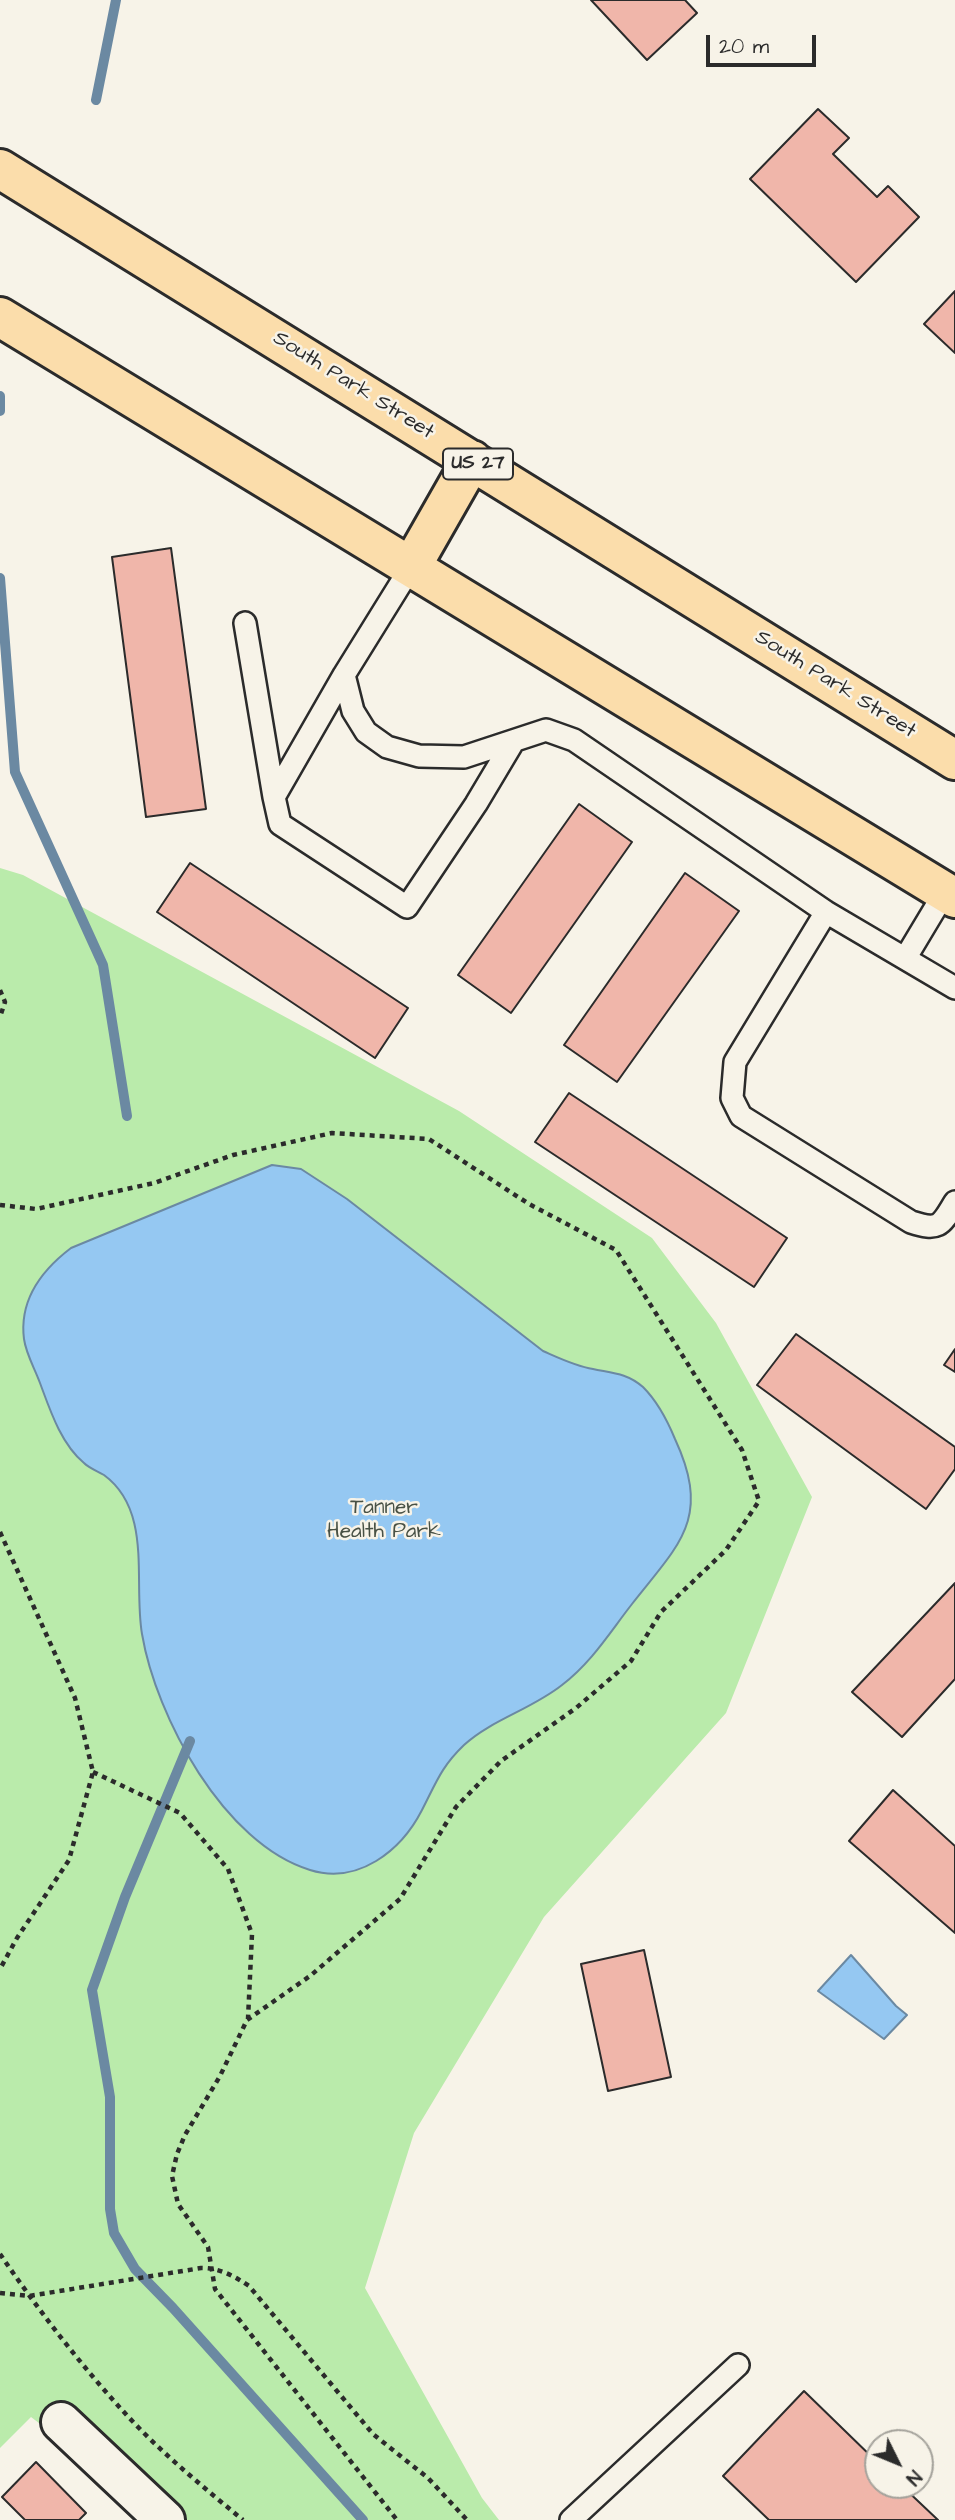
<!DOCTYPE html>
<html>
<head>
<meta charset="utf-8">
<style>
  body { margin:0 }
  #map { position:relative; width:955px; height:2520px; overflow:hidden; background:#f7f3e8; font-family:"Architects Daughter",sans-serif }
  canvas { display:block }
  .north { position:absolute; left:864px; top:2429px; width:70px; height:70px; box-sizing:border-box; background:#f7f3e8; border:2px solid #a5a39c; border-radius:50%; rotate:133deg; font-size:19px; font-weight:700; line-height:28px; text-align:center; color:#2b2b2b }
  .north::after { content:''; display:block; margin:auto; width:24px; height:32px; background:#2b2b2b; clip-path:polygon(50% 0,100% 100%,50% 72%,0 100%) }
  .scale { position:absolute; left:706px; top:35px; width:110px; height:32px; box-sizing:border-box; border:4px solid #2b2b2b; border-top:0; padding-left:9px; font-size:21px; line-height:24px; white-space:nowrap; color:#2b2b2b; -webkit-text-stroke:5px #f7f3e8; paint-order:stroke }
</style>
</head>
<body>
<div id="map">
<canvas width="955" height="2520"></canvas>
<div class="north">N</div>
<div class="scale">20 m</div>
</div>
<script>
const context = document.querySelector('canvas').getContext('2d');
context.lineJoin = 'round';
function fill(path, color) { context.fillStyle = color; context.fill(path, 'evenodd'); }
function strokePath(path, color, width, dash) { context.strokeStyle = color; context.lineWidth = width; context.lineCap = dash ? 'butt' : 'round'; context.setLineDash(dash || []); context.stroke(path); }
function drawText(font, color, halo, rows, align = 'center') {
  context.font = font + ' "Architects Daughter",sans-serif'; context.lineWidth = 5; context.setLineDash([]); context.textBaseline = 'middle'; context.strokeStyle = halo; context.fillStyle = color; for (const [text, x, y, turn = 0] of rows) {
    context.save(); context.translate(x, y); context.rotate((+turn || 0) * Math.PI / 180); context.textAlign = isNaN(turn) ? turn : align; if (halo) context.strokeText(text, 0, 0); context.fillText(text, 0, 0); context.restore();
  }
}
fill(new Path2D(`
  M0 868 23 875 459 1111 652 1238 716 1323 812 1497 726 1713 544 1917 414 2133 365 2288 482 2498 499 2520H167L31 2417 0 2448Z`), '#baebab');
const water = new Path2D(`
  M272 1165 301 1169 347 1199 543 1351C559 1358 575 1366 593 1369 612 1373 627 1373 643 1387 656 1400 668 1422 675 1439 712 1519 679 1544 632 1604 610 1632 592 1662 562 1685 532 1709 491 1720 464 1745 441 1767 436 1783 422 1810 401 1851 358 1885 310 1870 224 1844 156 1717 142 1634 133 1582 153 1511 104 1475 97 1471 89 1468 84 1463 61 1444 50 1410 40 1383 35 1369 26 1354 24 1339 19 1300 42 1270 71 1248Z
  M851 1955 896 2006 907 2015 884 2039 818 1991Z`);
fill(water, '#95c8f2');
strokePath(water, '#6b89a2', 2);
strokePath(new Path2D(`
  M96 100 116 0
  M0 411V396
  M0 578 15 772 103 965 127 1116
  M190 1741 125 1897 92 1990 110 2097V2209L114 2233 135 2269 173 2308 363 2520`), '#6b89a2', 10);
const building = new Path2D(`
  M591 0H685L697 13 647 60Z
  M818 109 849 138 833 154 877 197 888 186 919 217 856 282 750 179Z
  M955 291V353L924 324Z
  M171 548 206 809 146 817 112 557Z
  M579 804 632 842 511 1013 458 975Z
  M190 863 408 1008 375 1058 157 912Z
  M685 873 739 911 617 1082 564 1045Z
  M569 1093 787 1238 754 1287 535 1142Z
  M796 1334 955 1447V1469L926 1509 757 1385Z
  M955 1349V1372L944 1365Z
  M955 1583V1679L902 1737 852 1692Z
  M893 1790 955 1846V1933L849 1841Z
  M644 1950 671 2077 608 2091 581 1964Z
  M804 2391 878 2463V2485H901L938 2520H769L723 2476Z
  M36 2462 86 2513 79 2520H25L2 2497Z`);
fill(building, '#f0b6aa');
strokePath(building, '#2b2b2b', 2);
const lane = new Path2D(`
  M411 567 344 675 274 797 280 824 407 907 476 804 513 742
  M245 623 274 797
  M344 675 353 711 366 732 387 747 419 756 464 757 546 730 574 740 826 912 955 988
  M826 912 735 1062 732 1098 741 1116 911 1222C939 1231 941 1226 955 1202
  M906 957 945 892
  M571 2520 738 2365`);
const street = new Path2D(`
  M61 2422 165 2520`);
const primary = new Path2D(`
  M0 169 955 760
  M0 317 955 898
  M411 567 472 460`);
strokePath(lane, '#2b2b2b', 26);
strokePath(street, '#2b2b2b', 44);
strokePath(primary, '#2b2b2b', 44);
strokePath(new Path2D(`
  M0 990 5 1002 0 1017
  M0 1205 36 1209 154 1183 233 1155 332 1133 429 1139 529 1204 616 1250 742 1450 759 1501 726 1550 661 1612 631 1661 576 1708 501 1761 456 1807 400 1899 310 1976 247 2020 220 2076 185 2135 177 2154 172 2176 178 2204 208 2247 215 2289 397 2520
  M0 1532 75 1698 93 1772 69 1860 17 1938 0 1969
  M93 1772 180 1813 228 1869 252 1934 248 2019
  M0 2254C37 2308 79 2363 123 2411 159 2451 202 2486 243 2520
  M0 2293 29 2296 201 2268C220 2268 234 2276 249 2286L373 2434 428 2478 467 2520`), '#2b2b2b', 4.5, [5, 5]);
strokePath(lane, '#f7f3e8', 21);
strokePath(street, '#f7f3e8', 38);
strokePath(primary, '#fbddab', 38);
for (const [x, y, w] of [
  [478,464,70]
]) { const box = new Path2D(); box.roundRect(x - w / 2, y - 15.5, w, 31, 5); context.fillStyle = '#f7f3e8'; context.fill(box); strokePath(box, '#2b2b2b', 2); }
drawText('bold 19px', '#2b2b2b', null, [
  ["US 27",478,464]
]);
drawText('21px', '#2b2b2b', '#f7f3e8', [
  ["South Park Street",353,386,32],
  ["South Park Street",835,685,32]
]);
drawText('21px', '#485145', '#f7f3e8', [
  ["Tanner",384,1509],
  ["Health Park",384,1533]
]);
</script>
</body>
</html>
